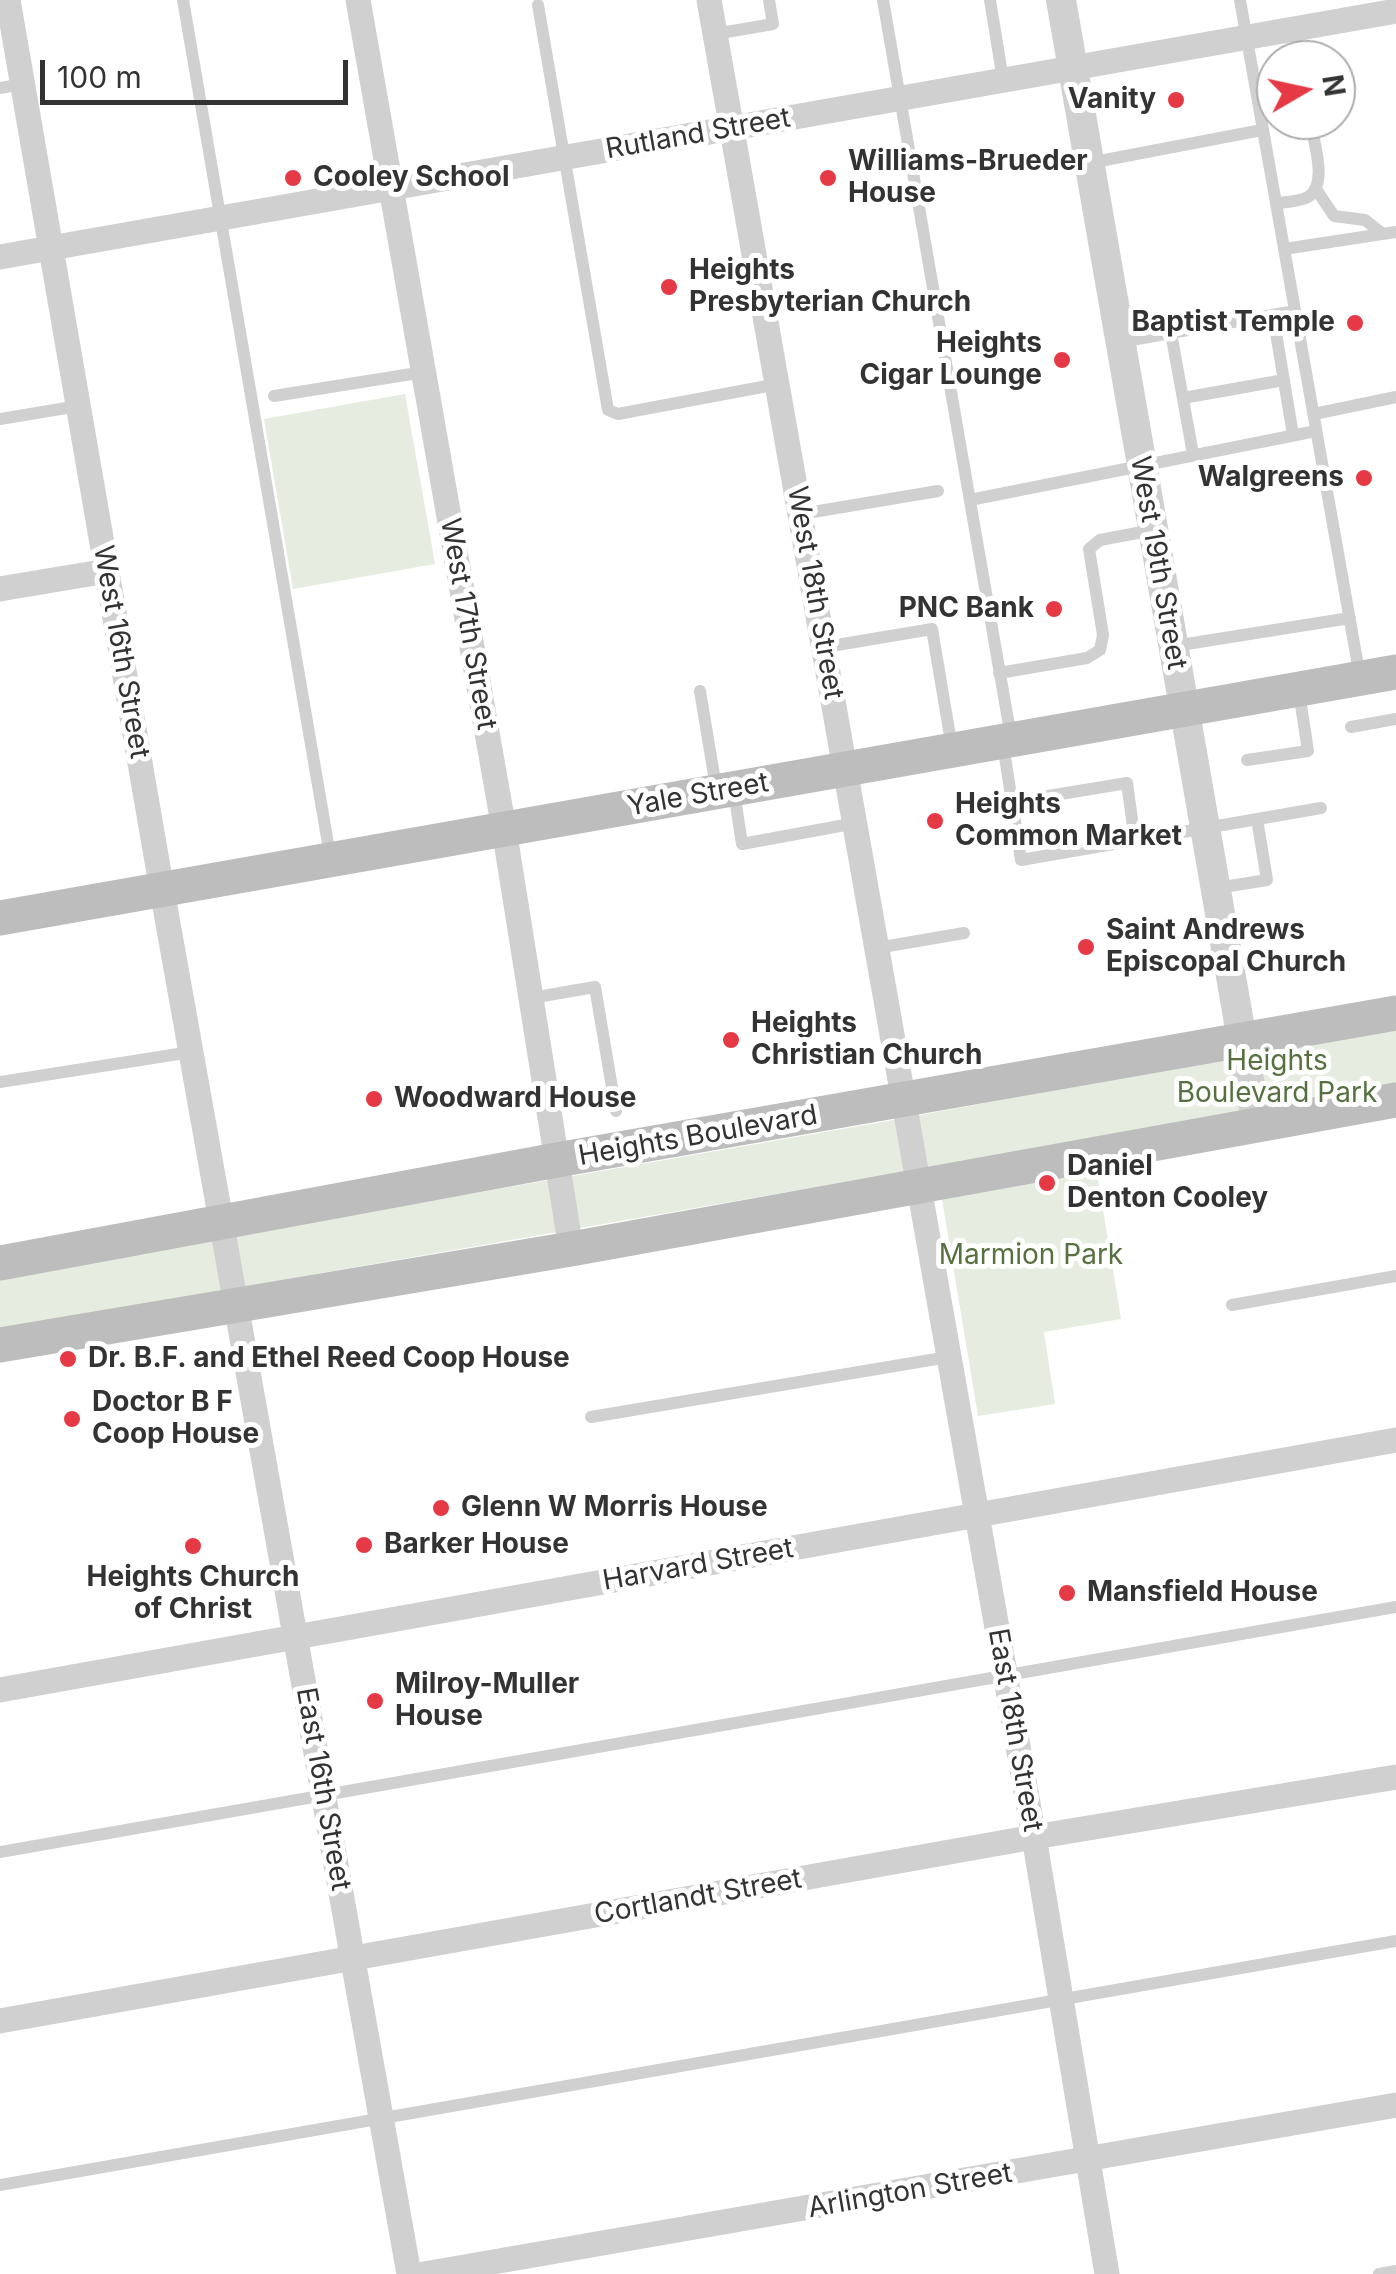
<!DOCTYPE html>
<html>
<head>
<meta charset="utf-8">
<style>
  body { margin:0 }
  #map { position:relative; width:1396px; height:2274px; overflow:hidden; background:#fff; font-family:Inter,sans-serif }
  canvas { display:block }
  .north { position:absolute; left:1256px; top:40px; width:100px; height:100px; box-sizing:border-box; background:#fff; border:2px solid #adadad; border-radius:50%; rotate:81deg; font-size:28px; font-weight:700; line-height:40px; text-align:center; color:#333 }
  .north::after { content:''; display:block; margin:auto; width:35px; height:45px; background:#e63946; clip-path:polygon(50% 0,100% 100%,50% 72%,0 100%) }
  .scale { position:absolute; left:40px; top:60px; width:308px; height:45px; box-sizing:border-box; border:5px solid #333; border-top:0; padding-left:12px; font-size:30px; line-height:35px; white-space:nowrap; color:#333; -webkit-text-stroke:8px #fff; paint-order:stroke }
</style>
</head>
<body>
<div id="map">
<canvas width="1396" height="2274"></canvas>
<div class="north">N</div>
<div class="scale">100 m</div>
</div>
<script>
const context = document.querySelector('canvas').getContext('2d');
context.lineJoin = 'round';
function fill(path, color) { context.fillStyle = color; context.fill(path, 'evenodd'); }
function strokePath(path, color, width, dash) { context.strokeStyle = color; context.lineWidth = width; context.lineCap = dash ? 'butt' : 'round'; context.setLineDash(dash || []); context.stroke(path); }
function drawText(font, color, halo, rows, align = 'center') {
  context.font = font + ' Inter,sans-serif'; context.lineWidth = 10; context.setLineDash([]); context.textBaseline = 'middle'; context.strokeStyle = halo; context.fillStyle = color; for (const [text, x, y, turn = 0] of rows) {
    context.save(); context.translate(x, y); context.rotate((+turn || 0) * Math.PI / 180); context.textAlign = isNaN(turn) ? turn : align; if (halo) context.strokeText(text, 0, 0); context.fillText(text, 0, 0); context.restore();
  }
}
fill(new Path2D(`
  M405 394 435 564 293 589 264 419Z
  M1396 1027V1086L0 1329V1276L888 1121Z
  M1096 1167 1121 1319 1044 1332 1055 1404 978 1416 941 1193Z`), '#e6ecdf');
strokePath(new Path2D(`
  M183 0 330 855
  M883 0 1011 737
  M990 0 1003 80
  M1240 0 1360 677
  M538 5 608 410 618 414 778 384
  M1295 29 1300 60
  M715 34 773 24 769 0
  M0 88 22 84
  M1089 163 1262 130
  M1316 189 1334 216 1365 220 1383 234
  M1276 203C1285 202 1299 202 1308 197 1329 184 1313 140 1310 120
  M1284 249 1396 232
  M1273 315 1293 435
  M1171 333 1193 454
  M1120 342 1295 311
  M274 396 424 372
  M1183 398 1284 380
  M1314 414 1396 397
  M0 419 78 406
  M970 500 1316 431
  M801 514 938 491
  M1174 646 1350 618
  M825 647 932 629 952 748
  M999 673 1087 658 1100 650 1103 635 1089 549 1100 540 1153 530
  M700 691 716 787
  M1351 727 1396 719
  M1003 744 1021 860 1321 808
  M1247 760 1308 751 1299 692
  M734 792 742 844 856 823
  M1012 802 1127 783 1135 841
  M1217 888 1267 880 1257 819
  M877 948 964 933
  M531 998 595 987 616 1111
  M0 1082 191 1052
  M1232 1305 1396 1276
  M591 1417 948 1357
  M0 1852 1396 1607
  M0 2185 1396 1941
  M1379 2274 1396 2271`), '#d0d0d0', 12);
strokePath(new Path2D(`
  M8 0 162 890 409 2274
  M358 0 504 829 571 1249
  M709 0 1034 1837 1107 2274
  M0 257 1396 11
  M0 589 107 571
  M0 1690 1396 1440
  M0 2021 1034 1837 1396 1777
  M424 2274 1396 2105`), '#d0d0d0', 25);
strokePath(new Path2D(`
  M1061 0 1257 1126`), '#d0d0d0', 30);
strokePath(new Path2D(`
  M0 918 1396 672
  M0 1263 557 1160 1396 1013
  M0 1345 571 1249 1396 1100`), '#bdbdbd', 35);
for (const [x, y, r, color] of [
  [1176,100,10,"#e63946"],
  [293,178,10,"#e63946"],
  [828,178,10,"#e63946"],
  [669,287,10,"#e63946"],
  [1355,323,10,"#e63946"],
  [1062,360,10,"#e63946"],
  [1364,478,10,"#e63946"],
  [1054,609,10,"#e63946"],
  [935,821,10,"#e63946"],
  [1086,947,10,"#e63946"],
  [731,1040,10,"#e63946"],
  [374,1099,10,"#e63946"],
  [1047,1183,10,"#e63946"],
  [68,1359,10,"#e63946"],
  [72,1419,10,"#e63946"],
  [441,1508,10,"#e63946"],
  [364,1545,10,"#e63946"],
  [193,1546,10,"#e63946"],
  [1067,1593,10,"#e63946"],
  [375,1701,10,"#e63946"]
]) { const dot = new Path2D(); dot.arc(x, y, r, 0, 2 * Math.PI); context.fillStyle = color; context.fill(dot); strokePath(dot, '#fff', 4); }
drawText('bold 28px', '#333', '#fff', [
  ["Vanity",1156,100,"right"],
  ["Williams-Brueder",848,162],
  ["House",848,194],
  ["Cooley School",313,178],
  ["Heights",689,271],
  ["Presbyterian Church",689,303],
  ["Baptist Temple",1335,323,"right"],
  ["Heights",1042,344,"right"],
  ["Cigar Lounge",1042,376,"right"],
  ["Walgreens",1344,478,"right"],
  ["PNC Bank",1034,609,"right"],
  ["Heights",955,805],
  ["Common Market",955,837],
  ["Saint Andrews",1106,931],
  ["Episcopal Church",1106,963],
  ["Heights",751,1024],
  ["Christian Church",751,1056],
  ["Woodward House",394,1099],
  ["Daniel",1067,1167],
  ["Denton Cooley",1067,1199],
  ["Dr. B.F. and Ethel Reed Coop House",88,1359],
  ["Doctor B F",92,1403],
  ["Coop House",92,1435],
  ["Glenn W Morris House",461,1508],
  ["Barker House",384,1545],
  ["Heights Church",193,1578,"center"],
  ["of Christ",193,1610,"center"],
  ["Mansfield House",1087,1593],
  ["Milroy-Muller",395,1685],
  ["House",395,1717]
], 'left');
drawText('28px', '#333', '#fff', [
  ["Rutland Street",698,134,-10],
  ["West 19th Street",1158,563,80],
  ["West 18th Street",815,593,80],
  ["West 17th Street",468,624,80],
  ["West 16th Street",121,652,80],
  ["Yale Street",698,795,-10],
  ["Heights Boulevard",698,1136,-10],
  ["Harvard Street",698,1565,-10],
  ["East 18th Street",1015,1730,80],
  ["East 16th Street",323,1789,80],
  ["Cortlandt Street",698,1897,-10],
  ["Arlington Street",910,2191,-10]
]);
drawText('28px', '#56703f', '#fff', [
  ["Heights",1277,1062],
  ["Boulevard Park",1277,1094],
  ["Marmion Park",1031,1256]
]);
</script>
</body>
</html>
